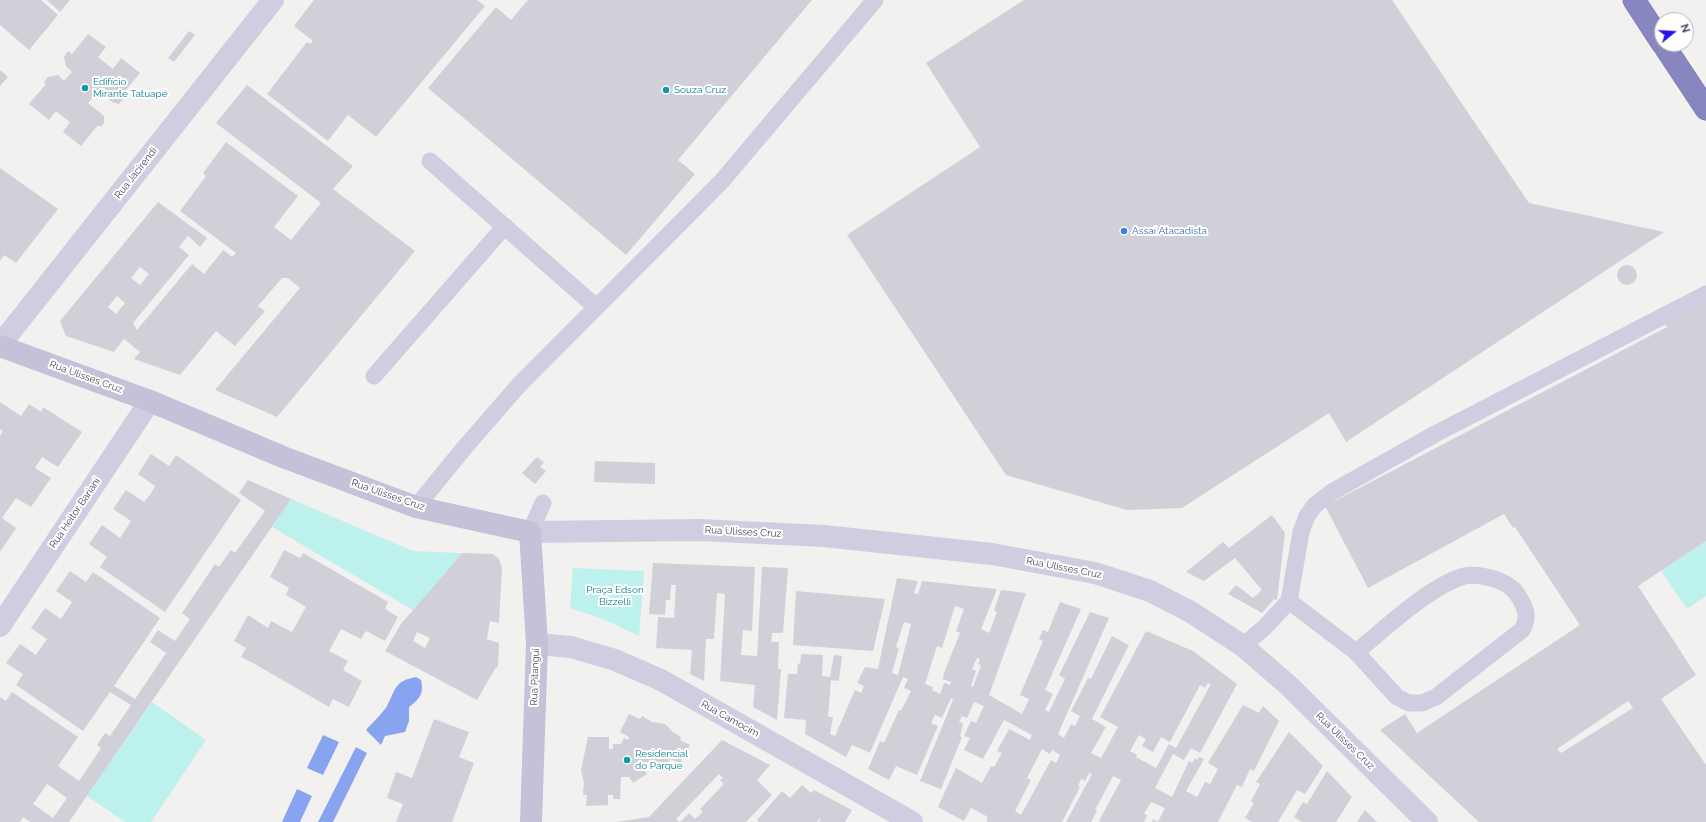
<!DOCTYPE html>
<html>
<head>
<meta charset="utf-8">
<style>
  body { margin:0 }
  #map { position:relative; width:1706px; height:822px; overflow:hidden; background:#f2f1f0; font-family:Raleway,sans-serif }
  canvas { display:block }
  .north { position:absolute; left:1654px; top:12px; width:40px; height:40px; box-sizing:border-box; background:#fff; border:1px solid #b5b5bf; border-radius:50%; rotate:72deg; font-size:11px; font-weight:700; line-height:16px; text-align:center; color:#47475e }
  .north::after { content:''; display:block; margin:auto; width:14px; height:18px; background:#2611eb; clip-path:polygon(50% 0,100% 100%,50% 72%,0 100%) }
</style>
</head>
<body>
<div id="map">
<canvas width="1706" height="822"></canvas>
<div class="north">N</div>
</div>
<script>
const context = document.querySelector('canvas').getContext('2d');
context.lineJoin = 'round';
function fill(path, color) { context.fillStyle = color; context.fill(path, 'evenodd'); }
function strokePath(path, color, width, dash) { context.strokeStyle = color; context.lineWidth = width; context.lineCap = dash ? 'butt' : 'round'; context.setLineDash(dash || []); context.stroke(path); }
function drawText(font, color, halo, rows, align = 'center') {
  context.font = font + ' Raleway,sans-serif'; context.lineWidth = 4; context.setLineDash([]); context.textBaseline = 'middle'; context.strokeStyle = halo; context.fillStyle = color; for (const [text, x, y, turn = 0] of rows) {
    context.save(); context.translate(x, y); context.rotate((+turn || 0) * Math.PI / 180); context.textAlign = isNaN(turn) ? turn : align; if (halo) context.strokeText(text, 0, 0); context.fillText(text, 0, 0); context.restore();
  }
}
fill(new Path2D(`
  M291 499 413 551 462 553 413 610 272 527Z
  M1706 541V596L1687 609 1661 571Z
  M573 568 644 571 639 636 603 619 570 608Z
  M152 702 206 740 151 822H125L87 796Z`), '#bdf1ed');
fill(new Path2D(`
  M416 677 421 680C424 693 420 699 409 707V721L405 732 385 736 381 745 366 730C373 722 382 714 387 706 396 688 395 681 416 677Z
  M323 735 339 742 323 775 307 768Z
  M356 747 367 753 333 822H318Z
  M297 789 312 796 300 822H282Z`), '#88a3f0');
fill(new Path2D(`
  M0 0H41L58 15 29 50 0 25Z
  M47 0H70L60 12Z
  M314 0H477L485 6 376 137 348 115 328 141 267 94 307 42 310 44 313 41 294 26Z
  M528 0H812L678 160 695 174 626 255 428 88 496 7 511 20Z
  M1024 0H1392L1529 203 1664 232 1346 442 1329 413 1182 508 1127 510 1006 475 847 235 980 147 926 63Z
  M189 31 195 35 174 62 168 58Z
  M88 34 106 47 98 57 113 69 121 58 140 73 122 95 125 97 119 104 112 102 98 91 88 103 104 116V123L101 127 98 125 81 146 63 132 70 122 56 111 49 120 29 104 46 84 44 82 48 77 58 75 64 81 72 72 66 66 64 57 68 51 72 54Z
  M0 70 8 77 0 86Z
  M247 85 353 166 333 189 415 251 277 417 215 390 300 288 288 278H282L258 306 265 311 235 346 216 331 180 375 134 359 140 352 124 339 114 352 66 336 60 321 158 202 207 238 200 247 188 236 179 247 189 255 133 323 137 330 192 264 204 274 223 250 232 257 236 253 180 211 206 176 203 173 226 142 298 196 274 227 291 240 321 203 216 123ZM140 267 149 274 140 285 131 278ZM117 296 125 303 116 314 108 307Z
  M0 168 58 209 16 263 4 255 0 261Z
  M1617 275a10 10 0 1 1 20 0a10 10 0 1 1-20 0Z
  M1706 301V541L1638 586 1696 675 1661 699 1706 765V822H1479L1380 730 1405 714 1417 733 1580 625 1515 527 1513 528 1504 514 1368 588 1325 506 1667 327 1664 322ZM1628 701 1633 708 1561 753 1557 749Z
  M0 402 21 416 29 404 41 412 43 407 82 432 58 467 42 457 35 468 51 478 31 507 16 498 2 518 16 528 0 552V436L3 431 0 429Z
  M151 454 169 466 176 455 241 500 165 612 100 567 107 557 89 544 102 525 120 538 131 521 113 509 126 490 144 502 150 495 155 486 138 474Z
  M537 457 544 462 540 467 546 471 535 484 522 473Z
  M595 461 655 463V484L594 482Z
  M248 480 291 499 69 822H30L23 817 20 822H0V697L6 701 12 692 78 737 58 766 79 781 101 748 97 745 105 733 110 736 131 705 110 692 83 731 16 685 23 674 6 663 20 644 36 655 47 639 31 628 45 608 61 619 72 602 56 591 70 571 86 582 93 572 160 618 114 686 135 699 166 653 150 642 158 630 175 641 190 619 182 613 203 582 215 564 219 567 231 550 235 553 265 511 239 493ZM47 784 67 798 53 818 33 804Z
  M1272 515 1285 533 1277 600 1274 599 1262 613 1228 594 1236 585 1253 598 1262 590 1235 558 1204 581 1186 572 1223 542 1229 548Z
  M284 550 300 558 303 553 388 602 385 609 398 617 385 641 366 631 361 639 341 629 329 651 348 661 343 670 362 681 349 707 333 699 329 707 253 663 241 657 246 648 234 641 248 615 268 628 271 621 292 632 306 607 286 595 289 588 270 577Z
  M462 553 493 554 499 559 502 568 499 623 490 621 487 639 499 643 498 668 496 667 477 700 385 651 401 624ZM417 632 430 638 425 648 413 641Z
  M653 563 755 567 752 631 743 630 741 655 757 656 762 567 788 568 783 633H772L771 642H779L778 669H781L777 720 753 707 755 685 720 681 725 594 717 593 714 639H706L704 681 690 674 692 650 656 648 658 617 674 618 676 585H671L670 600H666L665 615 649 614Z
  M897 578 918 581 914 593 918 594 922 581 997 589 981 629 989 633 997 612 994 611 1001 590 1026 593 989 695 1022 714 1029 699 1020 695 1043 641 1039 639 1043 630 1048 632 1060 602 1081 609 1045 690 1053 694 1045 710 1049 712 1065 679 1059 675 1090 612 1109 618 1058 734 1064 738 1071 724 1075 726 1080 716 1071 711 1088 678 1091 679 1112 636 1129 645 1092 719 1106 727 1091 753 1101 758 1118 727 1100 717 1146 631 1193 651 1237 684 1200 753 1191 748 1184 760 1173 754 1155 788 1172 797 1189 761 1192 763 1195 758 1197 760 1199 757 1204 759 1186 791 1197 797 1205 782 1210 784 1218 769 1208 763 1243 705 1259 713 1263 706 1279 721 1254 771 1250 769 1242 787 1237 785 1218 822H1152L1153 819 1158 822 1165 808 1151 802 1144 814 1147 815 1144 822H1101L1099 821 1121 780 1113 776 1095 810 1097 811 1091 822H1066L1092 774 1089 773 1085 781 1081 779 1078 786 1080 787 1062 822H988L986 821 988 817 971 808 964 821 938 807 956 768 982 783 991 766 994 767 1002 753 997 751 1009 729 1030 740 1032 735 1004 720 983 759 964 750 970 738 964 736 971 721 976 723 984 706 974 702 967 718 962 716 959 722 963 723 960 736 962 737 941 789 920 781 953 700 951 698 942 718 935 715 931 723 938 726 917 775 896 766 889 780 868 769 880 741 884 743 899 710 901 711 911 691 904 688 908 679 903 677 870 753 852 745 846 757 805 734 806 720 784 718 788 674H797L798 663 800 664 801 654 823 655 822 676 830 677 834 655 842 656 839 681 831 680 828 717H833L830 734 835 736 855 690 861 693 864 686 857 683 865 667 878 669ZM955 606 964 609 956 631 960 633 944 673 943 679 951 682 950 685 944 683 940 694 932 690 933 687 925 684 937 646 942 648ZM904 622 911 624 898 675 892 673 899 648 896 647ZM977 658 980 659 978 664 981 665 973 687 971 686 976 671 972 669ZM1208 683 1211 684 1176 748 1169 744 1156 768 1136 757 1137 755 1130 751 1139 735 1146 739 1142 746 1153 752 1161 737 1170 742 1200 685 1205 688ZM1042 749 1050 754 1052 750 1060 755 1056 763 1051 760 1021 815 1015 811 1031 780 1027 778Z
  M796 591 885 599 873 651 793 645Z
  M629 714 640 719 642 716 652 722 665 724 673 732 681 737 680 740 690 745 680 763 670 759 668 762 672 764 669 772 649 761 644 769 647 774 633 783 629 777H621L620 799H613V795H608V805L586 806 587 795H583L584 783 581 770 588 737H609V749H613V744H621L624 738 628 740 629 737 620 732Z
  M434 719 469 732 459 757 474 763 452 822H396L403 804 387 798 396 772 412 778Z
  M1289 732 1323 766 1305 794 1297 790 1278 822H1252L1245 818 1254 803 1251 801 1260 784 1256 782Z
  M722 740 770 765 757 780 772 795 746 822H680L689 813 695 819 703 812 700 809 724 784 720 780 723 778 719 774 676 819 679 822H616L649 817Z
  M1327 771 1352 797 1336 822H1302L1294 817 1303 802 1307 804Z
  M802 785 811 793 814 790 852 810 845 822H819L821 818H820L817 822H759L757 820 782 791 790 798Z
  M1365 810 1377 822H1357Z`), '#d1cfd8');
const highway = new Path2D(`
  M1634 0 1662 43
  M1663 44 1706 109`);
strokePath(highway, '#7471ac', 23);
strokePath(new Path2D(`
  M430 161 596 307
  M374 376 505 226
  M416 507 465 447 519 385 721 182 875 0
  M530 532 543 503
  M1289 601 1356 652 1397 697 1409 703H1422L1436 697 1522 630C1530 617 1525 606 1517 594 1512 586 1500 580 1491 578 1482 576 1473 574 1464 576 1428 587 1386 628 1356 652
  M1243 646 1265 627 1289 601 1301 532 1307 516 1315 505 1332 492 1437 433 1706 294`), '#cecee0', 17);
strokePath(new Path2D(`
  M0 345 273 0
  M530 532 699 530 824 536 992 554 1095 573 1150 591 1191 612 1243 646 1288 685 1427 822
  M0 626 150 401
  M537 644 571 647 615 660 661 680 912 822`), '#cecee0', 22);
strokePath(new Path2D(`
  M0 346 150 401 283 457 416 507 530 532 537 644 531 822`), '#c3c2d9', 22);
strokePath(highway, '#8886c1', 22);
for (const [x, y, r, color] of [
  [85,88,4,"#0f9aa8"],
  [666,90,4,"#0f9aa8"],
  [1124,231,4,"#3f7fe0"],
  [627,760,4,"#0f9aa8"]
]) { const dot = new Path2D(); dot.arc(x, y, r, 0, 2 * Math.PI); context.fillStyle = color; context.fill(dot); strokePath(dot, '#fff', 1.5); }
drawText('10px', '#0d838f', '#fff', [
  ["Edifício",93,82],
  ["Mirante Tatuapé",93,94],
  ["Souza Cruz",674,90],
  ["Residencial",635,754],
  ["do Parque",635,766]
], 'left');
drawText('10px', '#47475e', '#fff', [
  ["Rua Jacirendi",136,173,-52],
  ["Rua Ulisses Cruz",86,377,20],
  ["Rua Ulisses Cruz",388,495,19],
  ["Rua Heitor Bariani",75,513,-56],
  ["Rua Ulisses Cruz",743,532,3],
  ["Rua Ulisses Cruz",1064,568,11],
  ["Rua Pitangui",535,677,-88],
  ["Rua Camocim",730,719,29],
  ["Rua Ulisses Cruz",1345,741,44]
]);
drawText('10px', '#366cbe', '#fff', [
  ["Assaí Atacadista",1132,231]
], 'left');
drawText('10px', '#138184', '#fff', [
  ["Praça Edson",615,590],
  ["Bizzelli",615,602]
]);
</script>
</body>
</html>
